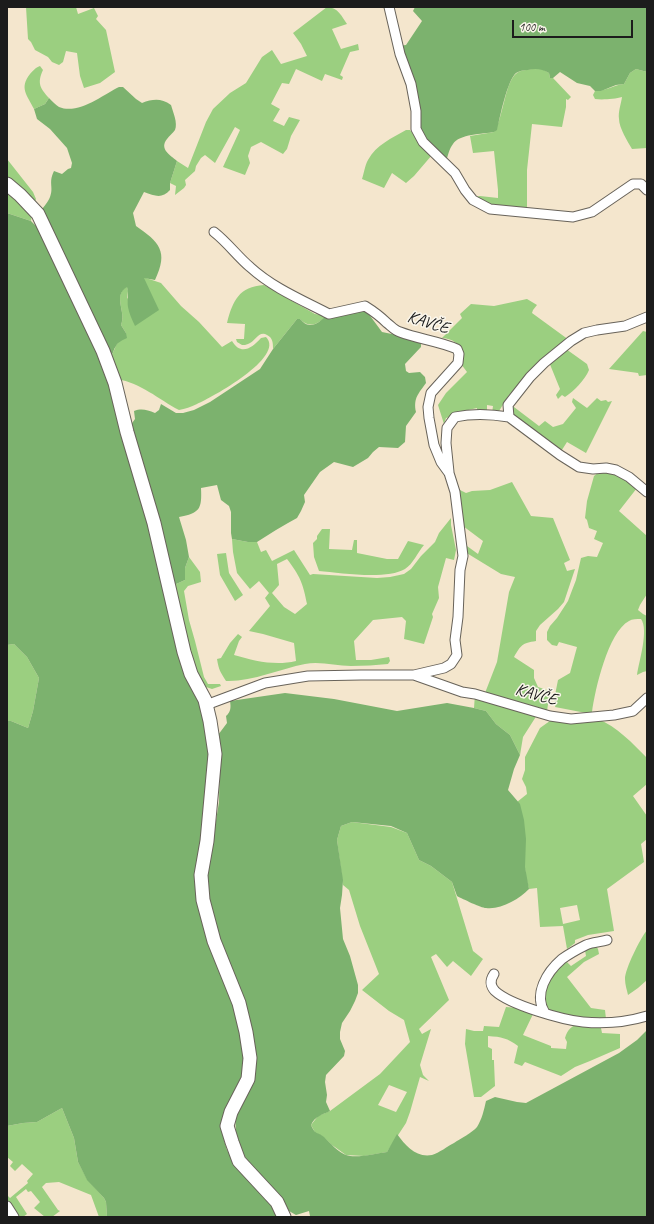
<!DOCTYPE html>
<html>
<head>
<meta charset="utf-8">
<style>
  body { margin:0 }
  #map { position:relative; width:654px; height:1224px; overflow:hidden; background:#f4e6cd; font-family:Caveat,sans-serif }
  canvas { display:block }
  .frame { position:absolute; inset:0; border:8px solid #1c1c1c; pointer-events:none }
  .scale { position:absolute; left:512px; top:20px; width:121px; height:18px; box-sizing:border-box; border:2px solid #1c1c1c; border-top:0; padding-left:5px; font-size:12px; line-height:14px; white-space:nowrap; color:#1c1c1c; -webkit-text-stroke:3px #fbf7ec; paint-order:stroke }
</style>
</head>
<body>
<div id="map">
<canvas width="654" height="1224"></canvas>
<div class="frame"></div>
<div class="scale">100 m</div>
</div>
<script>
const context = document.querySelector('canvas').getContext('2d');
context.lineJoin = 'round';
function fill(path, color) { context.fillStyle = color; context.fill(path, 'evenodd'); }
function strokePath(path, color, width, dash) { context.strokeStyle = color; context.lineWidth = width; context.lineCap = dash ? 'butt' : 'round'; context.setLineDash(dash || []); context.stroke(path); }
function drawText(font, color, halo, rows, align = 'center') {
  context.font = font + ' Caveat,sans-serif'; context.lineWidth = 3; context.setLineDash([]); context.textBaseline = 'middle'; context.strokeStyle = halo; context.fillStyle = color; for (const [text, x, y, turn = 0] of rows) {
    context.save(); context.translate(x, y); context.rotate((+turn || 0) * Math.PI / 180); context.textAlign = isNaN(turn) ? turn : align; if (halo) context.strokeText(text, 0, 0); context.fillText(text, 0, 0); context.restore();
  }
}
fill(new Path2D(`
  M26 7H76L78 14 94 8 98 16 96 19 106 30 115 72 100 83 84 88 80 76 77 53 66 51 63 62 59 65 52 62 48 57 35 50 31 42 28 39Z
  M327 7C338 7 342 17 347 24L332 29 341 49 358 44 359 50 350 52 340 75 343 77 342 80 325 74 322 81 296 69 289 84 282 83 271 104 280 109 273 121 284 126 289 117 300 120 291 136 287 149 283 154 261 142 251 147 248 156 250 163 245 175 223 167 240 130 235 127 215 163 205 155 201 158 196 166 195 171 185 180 186 185 184 188 175 195 176 186 170 183 177 161 188 168 206 122 213 109 230 93 246 83 262 57 272 50 281 64 307 56 301 44 293 33Z
  M40 66 43 70C37 83 40 88 49 98L45 104 34 109C27 95 19 88 30 74 34 70 35 68 40 66Z
  M532 69H542L549 73 550 78H553L571 97 568 100 566 99V107L562 127 532 124 527 170V209L490 206 474 197 480 196 498 198V190L494 151 473 153 470 136 494 132C503 119 505 81 517 73 521 70 527 70 532 69Z
  M636 69 647 72V148L632 149C628 142 619 128 619 119 618 112 621 104 622 97 615 99 602 100 595 99L593 95 595 91C604 92 613 85 624 84L630 73Z
  M406 130H410L422 145 432 155 414 176 406 183 392 173 384 188 362 179C364 173 365 165 368 160 376 145 392 138 406 130Z
  M7 159 33 192 36 199 35 202 7 178Z
  M7 189 32 215 31 221 7 213Z
  M143 277 161 283 181 306 199 322 222 347 232 341C241 356 252 348 261 338L266 337C286 357 211 398 197 404 191 407 185 409 179 410 158 399 141 383 117 379L110 357C113 354 113 352 115 348 116 344 123 337 126 333L121 325C127 312 112 296 127 286L128 291 127 299Z
  M264 285 315 314 327 316C318 324 309 329 300 319H297L273 349C273 343 273 338 267 335 259 330 255 342 248 344 246 345 244 345 242 345L237 342 236 339H244L245 324 227 323C233 300 239 287 264 285Z
  M527 299 537 305 533 310 532 313 569 340 519 384 509 395 499 411 492 413 493 406 487 405V411H477V408L460 412 450 417 446 418 444 424 438 405 446 393 467 372 461 364 464 354C459 344 454 339 442 338L462 318 460 314 471 304 494 306Z
  M643 331 647 332V375L639 376 638 373 609 369Z
  M566 349 587 364 589 370C585 380 574 391 565 397L562 395 558 399 556 395 560 389 549 362Z
  M573 398 587 408 597 398 601 401 606 400 608 402 612 401 586 453 567 442 560 453 514 420 510 404 539 426 545 421 553 427 563 424 576 408 572 402Z
  M599 472H615L637 488 619 511 647 536V594L640 605 638 610 643 614 647 616V671L643 672 637 675C639 661 649 630 641 619 637 619 632 619 629 621 608 632 595 690 592 712L586 713 555 707 556 703 554 700 558 680 570 673 577 647 559 642 557 646 552 645 547 640V632L550 626 557 618 568 601 571 593 576 580 581 558 588 556 597 557 603 543 594 539 597 531 589 528 587 520 585 518 587 501 594 476Z
  M512 482 531 516 553 518 570 560 564 563 567 571 575 569 564 602 558 609 540 625 536 631V641C522 643 521 645 514 657L534 670V678L538 687 550 691 547 711 485 693 497 662 509 592 515 577 501 574 465 552 458 489 466 493 472 491 490 490ZM463 526 483 541 478 554 467 546Z
  M451 518V525L456 550 454 560 446 558 438 587 439 598 432 614 433 617 424 644 404 639 406 621 402 617 373 620 354 641 356 660H371L389 657 390 661 388 664C376 665 364 666 351 666 336 666 320 661 305 664 280 669 251 682 226 681 220 671 219 671 217 659L221 658 230 643 238 634 242 637 239 641 234 655C255 661 275 666 296 661L294 643 263 634 249 631 270 606 265 598 269 593 259 581 250 589 237 573 233 552 232 539 248 542H257L261 552 266 550 272 561 294 550 310 575 313 574 377 578 390 577 404 574 411 569 421 556 435 542 439 533ZM287 559C300 576 303 583 307 604L295 614 284 607 272 593 279 585 277 564Z
  M322 529H330L329 549 352 550 354 540H357V553L387 559H398L408 541 424 545C418 552 413 564 405 569 387 580 340 573 319 571L314 557 313 543 317 539V536Z
  M226 553 229 573 243 595 235 601 220 575 217 554Z
  M189 557 200 572 201 582 188 586 184 591 189 620 195 641 204 677 208 684H220L221 686 212 689 206 687 202 684 193 666 174 585 185 580V568Z
  M14 644 27 657 39 678 33 711 28 728 11 721H7V645Z
  M475 694 537 715 523 737 520 755 510 735 496 724 486 711 474 708Z
  M554 718 597 719C617 726 633 744 647 758V784L633 796 647 816V839L641 844 644 862 607 889 614 931 588 935 575 940V943L567 949 563 926 540 927 537 888 529 889 526 877 517 802 527 794 526 787 522 779 525 770V757L540 728ZM577 905 580 920 563 924 560 908Z
  M352 822 391 827 407 833 419 860 431 866 452 882 473 951 483 959 471 976 453 961 447 967 436 954 431 957 449 1000 419 1029 422 1034 431 1029 420 1065 423 1075 429 1081 420 1077 410 1112 406 1123 387 1152 364 1156 346 1155 332 1145 322 1136 316 1134 311 1125 318 1116 330 1111 380 1074 410 1042 404 1020 389 1011 362 990 379 974 360 926 349 890 343 885 337 840 341 826ZM389 1085 407 1092 396 1112 378 1105Z
  M647 930V980L638 988 628 995C627 990 625 985 625 979 625 969 640 939 647 930Z
  M593 942 598 949 599 954 584 962 567 977 591 1008 605 1010 606 1019 590 1020 542 1010 540 985 565 960 571 966 586 956 584 944Z
  M506 1007 518 1008 534 1012 523 1035 551 1046V1048L566 1049 567 1042 565 1038C570 1020 585 1024 600 1023L602 1033 620 1034V1048L590 1061 575 1067 561 1076 525 1062 522 1066 514 1063 518 1046C507 1038 502 1037 488 1036V1047L492 1049V1060H494V1062L495 1086 481 1097H474L465 1044 466 1029 474 1031H483L484 1026 499 1027Z
  M62 1108 74 1138 78 1162 87 1179 104 1198 106 1202 107 1217H99L91 1195 59 1182 46 1183 42 1187 58 1210 60 1211 52 1217H45L34 1208 40 1202 31 1191 28 1192 26 1189 16 1197 27 1214 23 1217H16L7 1202V1195L10 1198 28 1183 27 1181 33 1174 22 1164 15 1171 10 1166 13 1162 7 1157V1126L23 1123 37 1122Z`), '#9bcf80');
fill(new Path2D(`
  M415 7H647V72L636 69 630 73 624 84 616 85 601 91H595L590 86 577 83 560 72 553 78H550L549 73C542 69 536 68 528 70 524 70 519 71 516 73 507 81 500 117 497 130L494 132C483 134 459 134 453 144 449 149 448 156 446 161L423 137 398 46 406 45 422 21 413 11Z
  M119 87H123L136 99 142 103C153 99 161 98 171 105 173 112 178 123 175 130 173 133 169 136 167 139 159 149 170 155 177 161L170 183V190C162 199 155 196 144 192L133 213 136 226C159 242 169 251 155 280L144 278 159 310 135 326C132 320 129 313 128 307 127 300 129 293 127 287 112 296 127 312 121 325L126 333 127 338C123 340 118 342 116 346 113 350 114 353 110 357L39 213C43 208 48 202 50 197 54 187 48 183 54 171L62 174 68 169 71 168 72 163 67 148 50 129 37 119 34 109 45 104 49 98C52 101 56 105 59 107 78 115 103 95 119 87Z
  M7 213 31 221 41 231 107 374 202 703 210 755 207 795 197 869 196 897 209 942 235 1009 243 1051V1072L222 1123 224 1140 227 1150 237 1166 259 1192 271 1204 277 1217H107L106 1202 104 1198 87 1180 78 1162 74 1138 62 1108 37 1122 23 1123 7 1126V721H11L28 728 33 711 39 678 27 657 14 644 7 645Z
  M362 308 368 313 382 332 421 340V347L405 364 406 371 409 373 420 372 425 377 426 383C419 393 413 398 416 412L406 426 405 442 398 448 379 447 373 452 368 458 353 467 334 462 320 472 304 495 305 502 301 511 297 518 288 523 276 530 257 542H248L232 539 231 533V512L229 506 221 500 217 485 201 488C202 509 200 513 179 517L186 540 189 557 185 568V580L174 585 130 426 135 419 134 411C142 408 147 410 155 413L159 410 161 404 176 413H183L194 410 210 402 260 369 273 349 297 319H300C303 322 306 325 310 325 318 325 321 319 327 316 333 313 354 310 362 308Z
  M285 693 334 699 397 711 447 703 474 708 486 711 496 724 510 735 520 755 514 769 508 790 520 804 524 820 526 839 525 867 529 889C519 899 501 910 486 908 481 908 463 899 457 896L452 882 431 866 419 860 407 833 391 826 352 822 341 826 337 840 343 880 342 895 340 908 343 939 350 956 358 985V993L355 1001 350 1011 342 1023 340 1032V1039L345 1051 344 1056 326 1075 325 1082 327 1095 326 1102 330 1111C322 1115 315 1116 311 1125 316 1136 317 1131 324 1137 329 1142 339 1153 346 1155 356 1159 377 1153 387 1152L397 1134C406 1146 416 1158 432 1155 439 1153 448 1146 454 1143 460 1139 473 1132 477 1127 482 1119 484 1110 486 1101L495 1097 517 1102 526 1103 619 1053 637 1040 647 1030V1217H309L310 1216 309 1211 296 1215 289 1211 285 1203C262 1179 231 1153 236 1116L256 1061 252 1029 245 1000 219 938 209 904 207 877 219 802 220 752 218 735 227 723 226 716C231 712 231 707 230 701Z`), '#7cb26e');
const street = new Path2D(`
  M389 7 400 54 411 84 416 111V129L423 142 455 173 465 190 473 200 490 209 573 217 592 212 633 184H641L647 190
  M647 317 625 326 597 330 584 333 571 341 544 363 530 377 508 405 509 417 560 455 579 467 593 469 606 468 616 470 629 477 647 492
  M449 472 446 443 447 428 455 417C473 413 491 414 509 417
  M414 675 462 692 475 694 550 716 571 719 614 715 633 711 647 698
  M206 705 265 683 308 676 361 675H414L444 668 451 664 457 655 455 640 458 617 460 570 463 556 455 492 449 473 441 462 434 445 429 418 428 407 431 393 458 363 459 354 457 349C439 341 418 339 400 332 395 331 391 326 387 323 380 316 373 311 365 306L329 314C302 300 273 288 250 267 237 256 228 243 214 232
  M494 974C490 980 490 986 495 991 510 1005 563 1020 583 1022 604 1024 627 1022 647 1016
  M545 1013C533 994 547 972 562 959 569 954 578 949 586 945 592 942 601 942 607 940
  M7 1206 14 1217`);
const secondary = new Path2D(`
  M7 184 20 195 38 214 103 351 115 383 127 432 154 523 184 652 191 674 205 700 210 721 215 754 207 841 201 875 203 900 214 941 239 1003 246 1032 250 1058 248 1079 231 1112 227 1126 232 1142 239 1161 277 1202 284 1217`);
strokePath(street, '#68635a', 11);
strokePath(secondary, '#68635a', 15);
strokePath(street, '#fff', 9);
strokePath(secondary, '#fff', 13);
drawText('17px', '#1c1c1c', '#fbf7ec', [
  ["KAVČE",428,323,17],
  ["KAVČE",536,695,15]
]);
</script>
</body>
</html>
